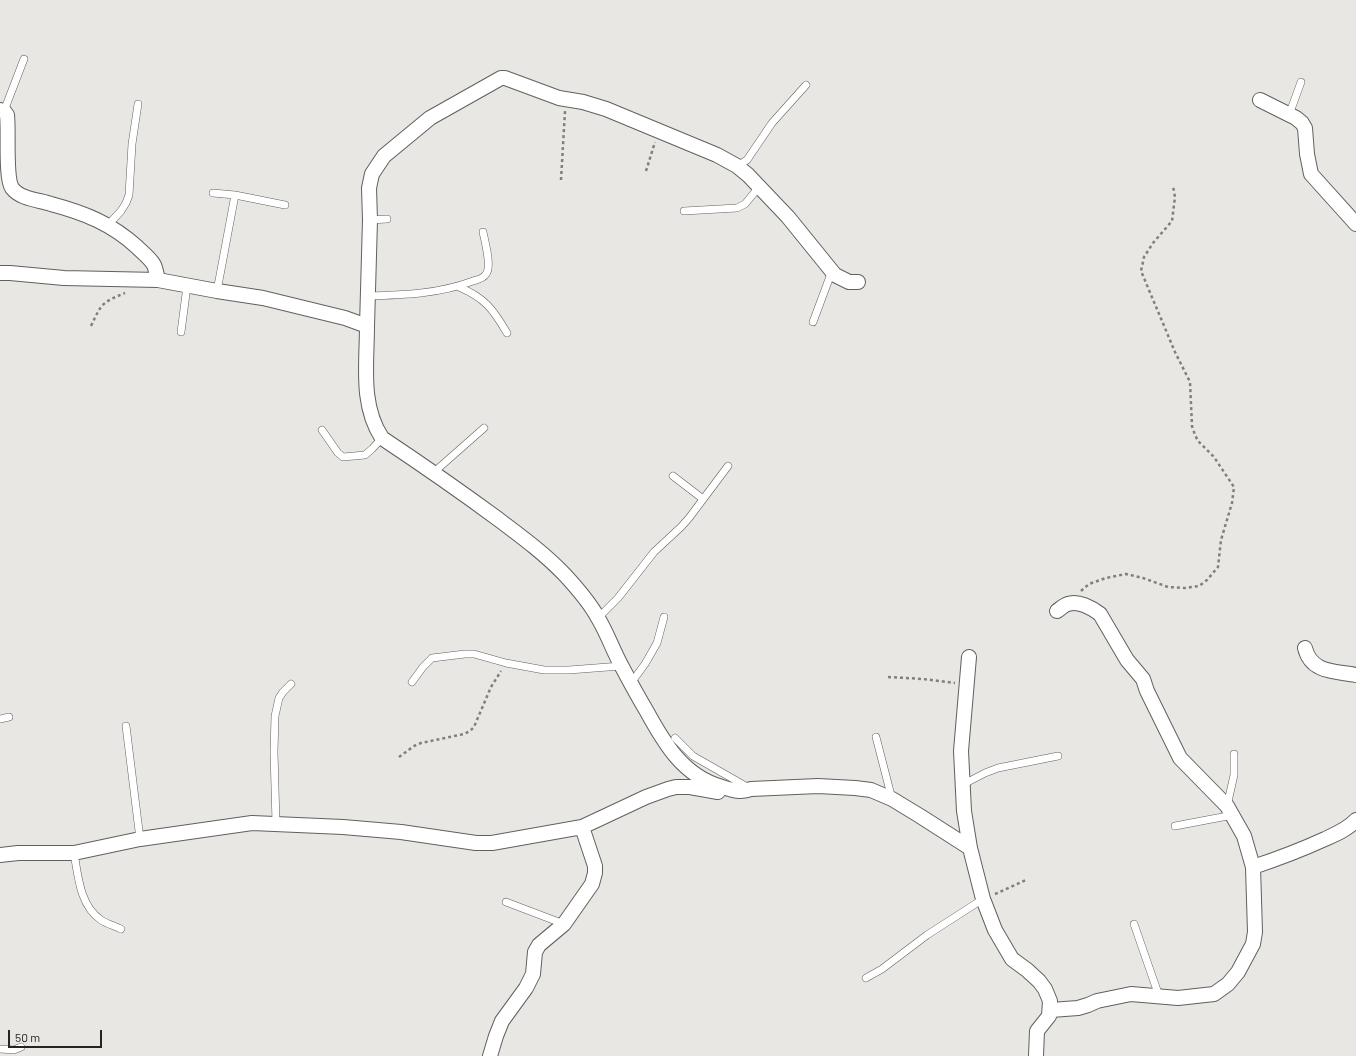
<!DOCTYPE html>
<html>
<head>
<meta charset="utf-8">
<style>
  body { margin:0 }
  #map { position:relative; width:1356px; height:1056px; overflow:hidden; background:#e8e7e3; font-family:Barlow,sans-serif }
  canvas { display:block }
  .scale { position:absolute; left:8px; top:1030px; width:94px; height:18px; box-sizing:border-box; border:2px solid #252423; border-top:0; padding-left:5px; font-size:12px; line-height:14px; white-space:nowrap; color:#252423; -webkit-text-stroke:3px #e8e7e3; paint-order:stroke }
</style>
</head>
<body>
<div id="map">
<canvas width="1356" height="1056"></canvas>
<div class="scale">50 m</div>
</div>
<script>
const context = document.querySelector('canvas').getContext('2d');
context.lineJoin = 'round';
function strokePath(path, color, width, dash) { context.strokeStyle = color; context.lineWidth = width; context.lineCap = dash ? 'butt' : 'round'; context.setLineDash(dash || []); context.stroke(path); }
const service = new Path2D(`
  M4 111 24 59
  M1289 115 1301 82
  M737 166 747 160 772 123 806 85
  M213 193 235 195
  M684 211 737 208 745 204 759 187
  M370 220 387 219
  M108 225 121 211 126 203 129 195 132 144 138 104
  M459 287C485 298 493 309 507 333
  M217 291 235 195 285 205
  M367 296C403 295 439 294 473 281 477 280 484 278 486 274 492 267 485 242 483 232
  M813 322 832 271
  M181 332 187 286
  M322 430 338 453 343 457 365 455 372 449 382 438
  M433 473 484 428
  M673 476 703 499
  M598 618 618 598 654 552 681 527 689 518 728 466
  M412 682 423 667 432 658 465 654H474L506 663 544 670H569L621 666
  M631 683 645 664 657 643 664 617
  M0 719 9 717
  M126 726 140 839
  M876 737 892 799
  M675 738 693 756 749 788
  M962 785 985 773 998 768 1058 756
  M1227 806 1234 775V754
  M276 823 274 752 275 716 279 698 283 692 291 684
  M1175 826 1233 815
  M74 853C78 876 80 906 101 920 107 924 115 926 121 929
  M506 902 564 924
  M1134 924 1159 996
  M866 978 882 969 927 935 983 899
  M0 1049 14 1050 21 1047`);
const minor = new Path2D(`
  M1260 100 1296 118 1302 123 1305 128 1307 154 1311 174 1356 224
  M0 110 4 111 7 115C9 131 5 177 12 188 20 199 39 200 51 204 85 213 112 224 137 247 143 253 150 258 154 265 156 270 157 275 158 280
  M0 273H10L64 278 158 280 217 291 263 298 345 318 367 326C367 363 360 405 382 438 421 464 460 491 498 519 522 537 545 554 565 575 577 588 590 603 598 618 607 633 613 650 621 665 629 680 637 695 646 710 664 743 683 776 722 787 732 790 741 793 751 789L818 786 855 788 871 790 892 799 920 816 970 848 983 899 995 930 1012 959 1027 970 1039 981 1045 989 1050 1001 1049 1016 1037 1031 1036 1056
  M367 326 370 220 369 188 372 174 384 156 430 118 501 78H505L559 98 583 102 606 109 717 155 737 166 748 175 788 217 835 275 849 282H858
  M1305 648C1311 673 1335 671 1356 675
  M969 657 961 751 964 811 970 848
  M0 855 18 853H74L140 839 252 823 343 827 401 832 476 843H492L582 827 646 797 668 789 676 787H690L718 792
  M1253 867C1277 859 1301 850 1325 839 1336 834 1348 829 1356 820
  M1049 1016 1051 1010 1078 1008 1088 1005 1097 1001 1131 994 1178 998 1214 994 1228 984 1238 972 1253 944 1255 932 1253 867 1244 836 1227 806 1180 758 1147 691 1143 679 1127 660 1100 614C1092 608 1078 600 1068 604 1064 605 1060 609 1057 611
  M490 1056 496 1036 502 1021 526 988 533 974 535 952 539 945 564 924 592 884 595 873V866L582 827`);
strokePath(service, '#61605d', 8);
strokePath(minor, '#61605d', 16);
strokePath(new Path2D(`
  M646 171 655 142
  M561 180 565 111
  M91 326C102 303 101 303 125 293
  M1081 591 1089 584 1106 578 1126 574 1143 578 1168 587 1185 588 1199 586 1207 580 1218 567 1221 540 1232 503 1234 487 1214 457 1198 441 1195 435 1192 426 1190 382 1175 352 1141 271 1144 257 1153 243 1172 221 1175 197 1173 186
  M888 677 923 679 955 683
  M399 757 414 746 421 743 464 734 470 731 474 727 491 687 501 671
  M995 894 1026 880`), '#807f7c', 2.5, [3, 3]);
strokePath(service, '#fff', 7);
strokePath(minor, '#fff', 14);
</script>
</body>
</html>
